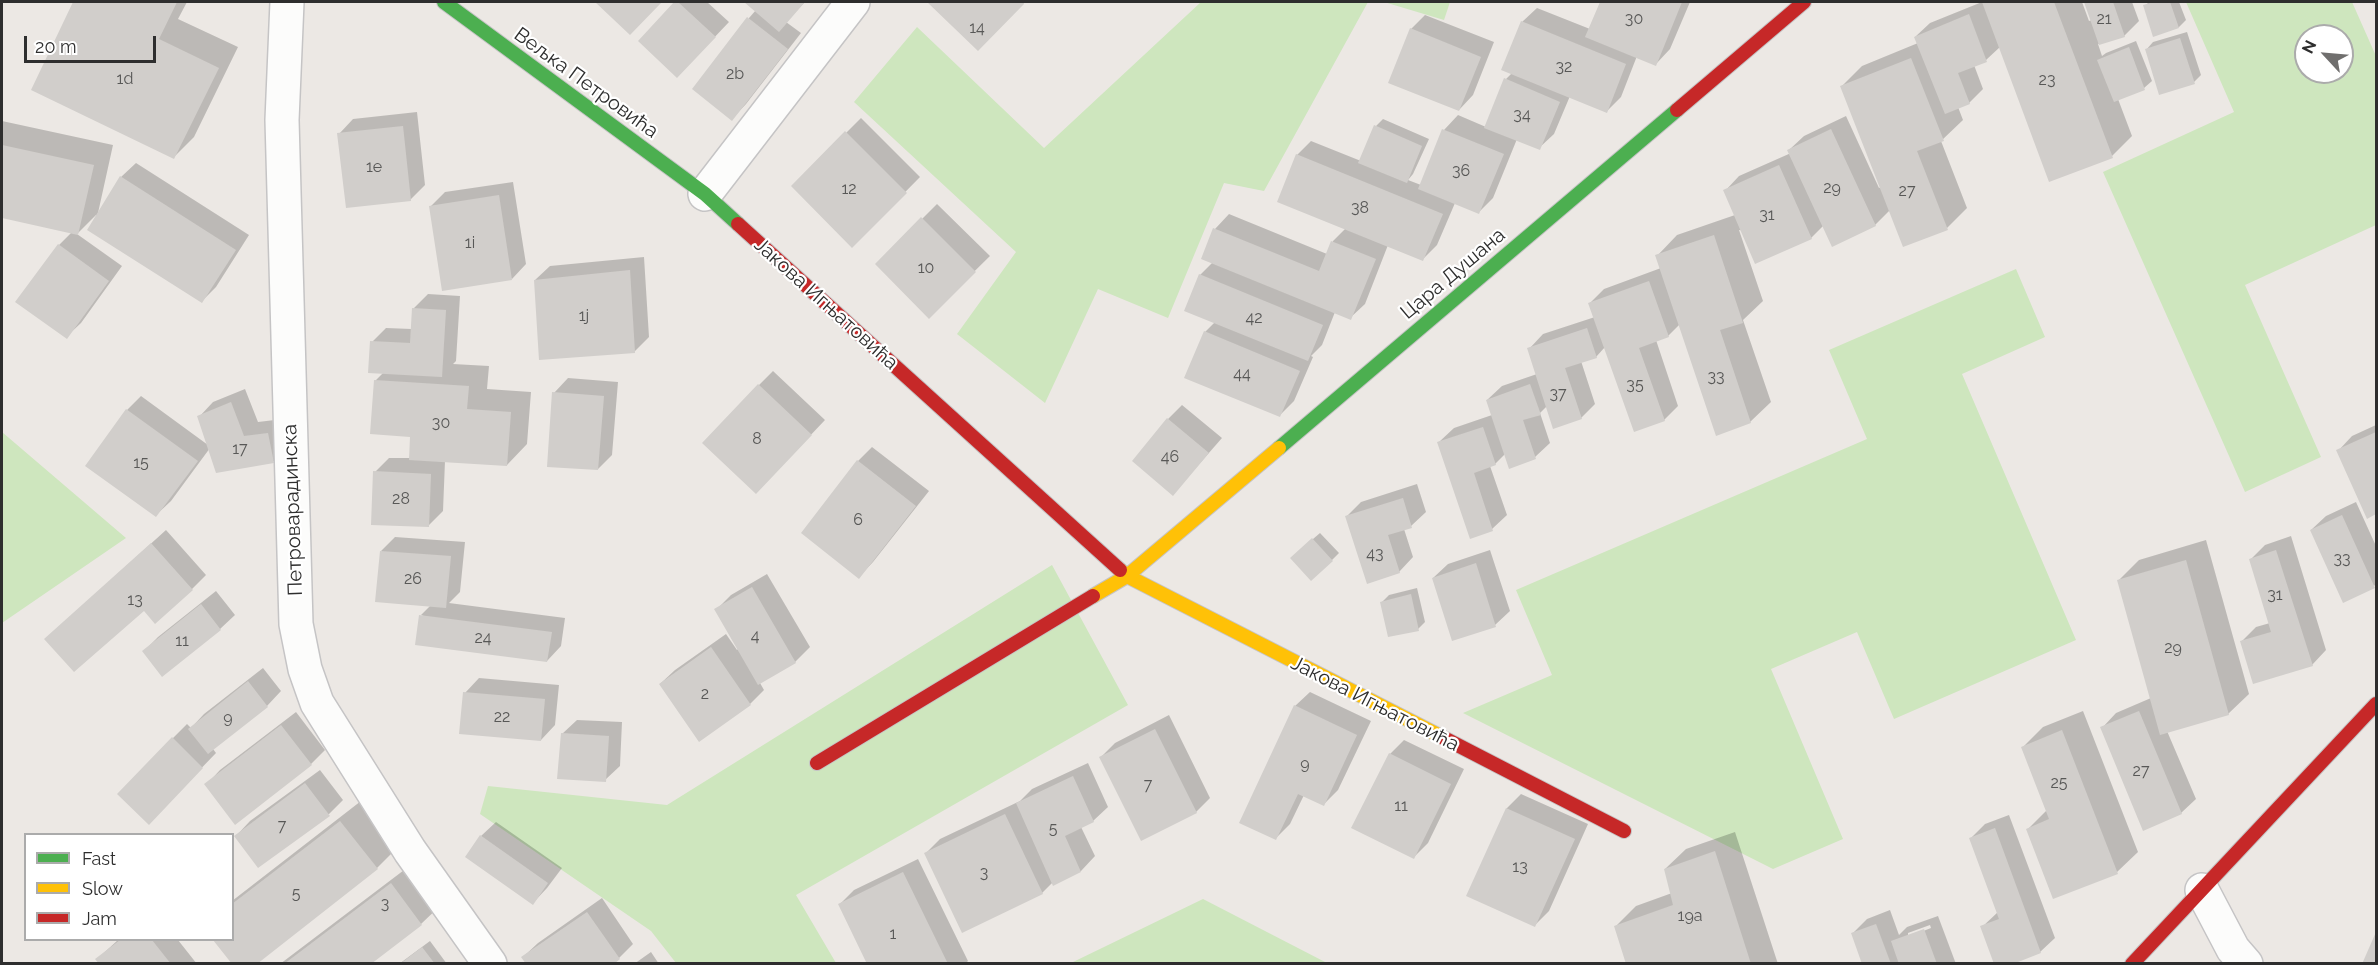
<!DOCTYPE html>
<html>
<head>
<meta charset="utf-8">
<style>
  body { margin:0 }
  #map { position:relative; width:2378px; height:965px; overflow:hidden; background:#ece8e4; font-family:Raleway,sans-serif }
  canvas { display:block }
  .frame { position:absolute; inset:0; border:3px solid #2e2e2e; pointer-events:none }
  .legend { position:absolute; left:24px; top:833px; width:210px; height:108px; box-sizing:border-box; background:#fff; border:2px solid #ababab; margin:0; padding:8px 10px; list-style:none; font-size:18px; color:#2e2e2e }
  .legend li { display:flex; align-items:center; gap:12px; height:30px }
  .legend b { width:30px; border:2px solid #ababab }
  .north { position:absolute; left:2294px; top:24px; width:60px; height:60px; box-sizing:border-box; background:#fff; border:2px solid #ababab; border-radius:50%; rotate:296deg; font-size:16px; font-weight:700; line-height:24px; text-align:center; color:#2e2e2e }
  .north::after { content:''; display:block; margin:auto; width:21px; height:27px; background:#706f6e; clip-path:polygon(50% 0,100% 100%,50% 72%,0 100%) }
  .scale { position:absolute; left:24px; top:36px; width:132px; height:27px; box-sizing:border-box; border:3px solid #2e2e2e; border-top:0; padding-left:8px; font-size:18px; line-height:21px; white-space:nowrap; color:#2e2e2e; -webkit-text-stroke:4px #fff; paint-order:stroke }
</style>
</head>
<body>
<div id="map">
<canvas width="2378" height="965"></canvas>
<div class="frame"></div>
<ul class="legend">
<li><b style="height:8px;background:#4caf50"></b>Fast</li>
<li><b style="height:8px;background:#ffc107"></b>Slow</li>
<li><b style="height:8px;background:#c62828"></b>Jam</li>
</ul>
<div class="north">N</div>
<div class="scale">20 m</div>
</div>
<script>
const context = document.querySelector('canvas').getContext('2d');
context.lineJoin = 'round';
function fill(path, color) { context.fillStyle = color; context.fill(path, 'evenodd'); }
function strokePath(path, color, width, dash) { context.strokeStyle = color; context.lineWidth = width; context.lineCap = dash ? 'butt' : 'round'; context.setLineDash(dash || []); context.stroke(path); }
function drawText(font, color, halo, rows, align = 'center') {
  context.font = font + ' Raleway,sans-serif'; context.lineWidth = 4.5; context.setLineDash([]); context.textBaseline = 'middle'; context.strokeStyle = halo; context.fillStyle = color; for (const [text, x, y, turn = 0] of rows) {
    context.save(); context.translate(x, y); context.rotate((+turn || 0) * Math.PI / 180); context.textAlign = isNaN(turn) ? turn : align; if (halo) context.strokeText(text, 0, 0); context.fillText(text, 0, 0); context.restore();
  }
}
fill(new Path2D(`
  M1201 2H1368L1264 191 1224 183 1168 318 1098 289 1045 403 957 334 1016 252 854 102 917 27 1044 148Z
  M1384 2H1450L1444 20Z
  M2186 2H2352L2376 56V225L2245 285 2321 457 2245 492 2103 172 2234 112ZM2306 36H2342V72H2306Z
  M2016 269 2045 337 1962 374 2076 640 1894 719 1857 632 1771 669 1843 839 1773 869 1463 713 1552 675 1516 590 1867 439 1829 350Z
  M2 432 126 538 2 623Z
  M1052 565 1128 705 796 895 836 963H676L651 931 480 814 488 786 667 805Z
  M1203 899 1327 963H1071Z`), '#cee6be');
fill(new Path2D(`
  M75 2H187L178 19 238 47 194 137 174 157 33 89Z
  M597 2H661L630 33Z
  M676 2H707L729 22 691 62 640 41Z
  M747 2H805L786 22 801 33 746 104 732 119 749 18 756 10Z
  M930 2H1025L992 35Z
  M1601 2H1690L1670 49 1656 64 1637 56 1621 97 1607 111 1570 96 1554 134 1539 148 1517 139 1493 198 1479 212 1455 203 1437 245 1423 259 1388 245 1365 304 1350 318 1335 312 1322 345 1311 356 1313 357 1294 401 1280 415 1205 332 1215 322 1200 275 1213 262 1203 258 1215 229 1229 214 1327 254 1333 241 1346 228 1297 155 1311 141 1361 161 1376 126 1383 119 1429 139 1413 174 1408 180 1421 185 1444 130 1458 115 1486 127 1506 79 1512 73 1522 22 1537 8 1590 29Z
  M1982 2H2082L2089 21 2092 20 2085 2H2132L2139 21 2124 36 2098 44 2102 56 2106 53 2136 41 2152 81 2144 88 2118 99 2132 136 2112 156 2000 47 1986 60 1974 65 1983 89 1969 103 1958 107 1963 120 1941 141 1967 208 1947 228 1890 210 1875 225H1824L1811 238 1739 230 1763 301 1743 320 1771 402 1750 422 1680 324 1668 336 1656 340 1678 406 1664 420 1605 347 1596 357 1581 361 1595 404 1581 418 1547 406 1540 413 1550 443 1535 457 1505 454 1495 464 1490 466 1507 515 1492 529 1439 442 1454 428 1492 415 1487 400 1502 386 1537 374 1529 349 1543 334 1595 317 1590 303 1604 289 1661 268 1657 256 1677 235 1735 215 1725 191 1739 176 1791 153 1789 150 1804 136 1846 116 1879 188 1881 187 1842 86 1862 66 1918 43 1915 37 1930 23Z
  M2149 2H2179L2186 20 2179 27 2154 35 2145 6Z
  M1425 15 1494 42 1473 95 1459 110 1411 29Z
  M2187 32 2201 75 2194 82 2146 50 2153 42Z
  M417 112 425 185 410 200 339 134 353 119Z
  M861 118 920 177 852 246 793 186Z
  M2 121 113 145 98 213 121 177 136 163 249 235 216 287 202 301 96 215 77 234 122 266 81 323 66 337 59 245 72 232 2 217Z
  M513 182 526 264 512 279 430 207 445 192Z
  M937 204 990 256 929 316 877 264Z
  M644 257 649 337 634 352 535 280 550 266Z
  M428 294 460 296 456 361 453 364 489 366 487 389 531 392 527 444 507 465 445 461 443 511 429 525 375 472 389 458H411L412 435 375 381 384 372 372 342 386 328 412 329 413 309Z
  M773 371 825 420 770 478 759 385Z
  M568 378 618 382 612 455 598 469 554 393Z
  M245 389 258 422 283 419 288 447 274 461 217 471 210 448 171 501 156 515 127 410 141 396 208 445 199 417 213 402Z
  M1182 405 1222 438 1173 494 1168 419Z
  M2376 425V513L2368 517 2338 451 2352 436Z
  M872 447 929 491 873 562 859 577 858 461Z
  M1417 484 1426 512 1411 526 1404 529 1413 557 1399 572 1347 516 1361 502Z
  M2356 502 2376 546V584L2374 586 2311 530 2326 516Z
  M166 530 206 575 192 589 144 608 61 625Z
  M1320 533 1339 553 1332 560 1299 551Z
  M2291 536 2326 650 2312 665 2241 642 2256 627 2270 623 2251 559 2265 545Z
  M395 537 465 542 460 592 449 603 565 618 561 646 547 661 421 615 431 605 381 551Z
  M2206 540 2249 694 2228 714 2167 731 2196 799 2181 813 2102 728 2116 713 2151 698 2119 580 2139 560Z
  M1490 550 1510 611 1495 625 1433 578 1448 564Z
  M767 574 810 647 795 662 760 683 764 690 750 704 660 684 675 670 726 634 737 650 739 648 716 610 731 595Z
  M1417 588 1425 622 1418 629 1382 602 1389 595Z
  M216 591 235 615 220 629 162 675 144 651 158 637Z
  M263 668 281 691 267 706 213 749 216 753 163 808 173 738 187 724 191 728 204 714Z
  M479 678 559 685 555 725 541 740 465 693Z
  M1310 692 1371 721 1338 790 1324 804 1304 795 1290 824 1276 838 1295 706Z
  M2083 711 2138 852 2117 872 2027 830 2047 810 2023 747 2043 727Z
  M296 712 325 750 311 764 206 785 220 770Z
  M1169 715 1210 798 1196 812 1101 757 1115 743Z
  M577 720 622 722 620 766 605 780 562 734Z
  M1404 740 1464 769 1428 843 1414 857 1390 754Z
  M1088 763 1108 807 1093 821 1081 827 1095 856 1081 871 1053 884V882L1042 893 926 853 940 839 1020 801 1032 789Z
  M320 770 343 800 329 814 236 836 250 821Z
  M1521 794 1588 824 1549 911 1535 925 1468 895 1507 808Z
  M361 801 397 848 377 868 234 964 215 940H232V901Z
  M2009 815 2055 938 2040 952 1982 927 1998 912 1971 838 1985 824Z
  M496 822 562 868 547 888 533 903 481 836Z
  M1735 832 1778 964H1628L1616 926 1636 906 1672 893 1665 869 1686 849Z
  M918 859 968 961 965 964H868L840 904 854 890Z
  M412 864 442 904 421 924 368 964H280Z
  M602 898 633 944 619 958 523 957 538 943Z
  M1890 910 1899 935 1907 927 1938 916 1956 964H1863L1852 934 1867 919ZM1930 925 1931 928 1908 937V933Z
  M118 940H178L197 964H100L97 959Z
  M430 941 447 964H399Z
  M651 952 659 964H634Z`), '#0003');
fill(new Path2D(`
  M73 2H177L159 39 219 68 174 159 31 90Z
  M595 2H662L630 35Z
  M674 2H678L716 37 677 78 638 41Z
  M744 2H805L779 32Z
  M927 2H1021L1024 4 978 51Z
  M1600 2H1682L1656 66 1585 37Z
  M1982 2H2054L2113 158 2049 182Z
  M2084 2H2113L2125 37 2099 45Z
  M2154 2H2170L2179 28 2153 37 2143 5Z
  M1969 14 1987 62 1958 73 1970 104 1945 114 1914 37Z
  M747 17 788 49 732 121 692 89Z
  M1521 21 1626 64 1607 113 1501 70Z
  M1410 28 1481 57 1459 111 1388 83Z
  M2180 38 2195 84 2159 95 2145 49Z
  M2129 47 2145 90 2114 102 2097 60Z
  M1911 58 1944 141 1917 151 1948 230 1903 247 1840 86Z
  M1504 78 1560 102 1540 150 1484 128Z
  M1374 125 1422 146 1407 183 1358 163Z
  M403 126 411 201 346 208 337 133Z
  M1442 129 1504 154 1479 214 1418 189Z
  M1831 129 1876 226 1832 247 1787 150Z
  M845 131 907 193 852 248 791 186Z
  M2 145 94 165 78 235 2 218Z
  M1296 154 1443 214 1423 261 1277 202Z
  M1779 165 1812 239 1755 264 1723 190Z
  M120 176 236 250 202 303 87 230Z
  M499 195 512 280 442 291 429 206Z
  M921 217 976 272 929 319 875 264Z
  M1213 228 1319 271 1331 241 1376 259 1351 320 1201 259Z
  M1714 235 1743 323 1720 330 1751 423 1716 436 1655 255Z
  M58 244 109 281 67 339 15 302Z
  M630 270 635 353 539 360 534 280Z
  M1199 274 1323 325 1308 361 1184 311Z
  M1649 281 1669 337 1639 348 1665 421 1634 432 1588 303Z
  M412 308 446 310 442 377 368 373 370 341 410 343Z
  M1587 328 1597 358 1565 368 1582 419 1553 429 1527 348Z
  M1204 331 1300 371 1280 417 1184 378Z
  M374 380 469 386 467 409 511 412 507 466 409 460 410 437 370 434Z
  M758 384 812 435 756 494 702 443Z
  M1530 384 1541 415 1523 420 1536 459 1509 469 1486 400Z
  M552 392 604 396 598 470 547 467Z
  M231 402 244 436 268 433 274 463 216 473 197 416Z
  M126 409 198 461 156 517 85 466Z
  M1167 418 1209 453 1173 496 1132 461Z
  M1483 427 1496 465 1474 473 1493 531 1470 539 1437 442Z
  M2376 432V514L2367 519 2336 450Z
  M857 460 916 506 859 579 801 533Z
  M373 471 431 474 429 527 371 525Z
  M1403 498 1412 528 1388 535 1400 573 1367 584 1345 516Z
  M2342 515 2375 588 2343 603 2310 530Z
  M1312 538 1333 561 1311 581 1290 558Z
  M151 543 193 590 155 624 144 611 74 672 44 639Z
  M2276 550 2313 666 2253 684 2240 641 2271 632 2249 559Z
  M380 551 451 556 446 608 375 602Z
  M2186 560 2229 715 2160 735 2117 580Z
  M1476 563 1496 627 1452 641 1432 578Z
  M752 587 796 663 758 685 714 609Z
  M1411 594 1419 631 1388 637 1380 602Z
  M201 604 221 630 162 677 142 651Z
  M419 615 552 632 547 662 415 645Z
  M711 647 751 705 699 742 659 684Z
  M248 681 268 707 208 754 188 729Z
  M463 692 545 699 541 741 459 734Z
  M1294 705 1357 735 1324 806 1298 794 1276 840 1239 823Z
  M2139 711 2182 814 2143 831 2100 727Z
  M281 725 312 765 235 825 204 784Z
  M1155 729 1197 813 1141 841 1099 757Z
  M2062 730 2118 874 2053 899 2026 829 2049 819 2021 747Z
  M561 733 609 736 606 782 557 779Z
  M172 737 203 768 149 825 117 794Z
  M1389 753 1451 784 1414 859 1351 828Z
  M1073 776 1094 822 1065 836 1081 872 1053 886 1016 803Z
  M305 783 330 816 258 868 234 836Z
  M1506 808 1575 839 1535 927 1466 896Z
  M1005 814 1043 894 962 933 924 853Z
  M340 821 378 869 257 964H232L213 940H232V904Z
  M1995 828 2041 953 2013 964H1994L1980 926 1999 919 1969 838Z
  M480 835 548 883 533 905 465 857Z
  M1715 851 1751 964H1626L1614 926 1673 905 1664 869Z
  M903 872 948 964H867L838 904Z
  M391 883 422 925 371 964H284Z
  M587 912 620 959 614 964H526L521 957Z
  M1876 924 1891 964H1862L1851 933Z
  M1924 929 1937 964H1899L1891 941Z
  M2376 932V964H2362Z
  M120 940H152L171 964H99L95 959Z
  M422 947 435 964H400Z`), '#d1cecb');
const street = new Path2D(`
  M287 2 282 120 296 624 305 669 317 703 410 851 490 964
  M705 194 853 2
  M2202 890 2233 949 2246 964`);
const fast = new Path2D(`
  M444 2 705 194 738 224
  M1279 448 1677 110`);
const slow = new Path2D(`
  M1120 570 1127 576 1440 736
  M1093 596 1127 576 1279 448`);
const jam = new Path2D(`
  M1677 110 1804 2
  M738 224 1120 570
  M1440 736 1624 831
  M817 763 1093 596
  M2132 964 2376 704`);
strokePath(street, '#c5c4c5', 36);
strokePath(fast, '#c5c4c5', 16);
strokePath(slow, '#c5c4c5', 16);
strokePath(jam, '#c5c4c5', 16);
strokePath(street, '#fcfcfb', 33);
strokePath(fast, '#4caf50', 14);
strokePath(slow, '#ffc107', 14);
strokePath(jam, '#c62828', 14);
drawText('16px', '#585857', null, [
  ["30",1634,19],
  ["21",2104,19],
  ["14",977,28],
  ["32",1564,67],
  ["2b",735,74],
  ["1d",125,79],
  ["23",2047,80],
  ["34",1522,115],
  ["1e",374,167],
  ["36",1461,171],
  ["29",1832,188],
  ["12",849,189],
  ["27",1907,191],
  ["38",1360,208],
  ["31",1767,215],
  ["1i",470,243],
  ["10",926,268],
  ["1j",584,316],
  ["42",1254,318],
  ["44",1242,374],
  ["33",1716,377],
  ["35",1635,385],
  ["37",1558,394],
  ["30",441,423],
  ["8",757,439],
  ["17",240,449],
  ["46",1170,457],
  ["15",141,463],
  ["28",401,499],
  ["6",858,520],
  ["43",1375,554],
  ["33",2342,559],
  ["26",413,579],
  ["31",2275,595],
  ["13",135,600],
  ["4",755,636],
  ["24",483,638],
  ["11",182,641],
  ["29",2173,648],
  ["2",705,694],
  ["22",502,717],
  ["9",228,718],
  ["9",1305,764],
  ["27",2141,771],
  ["25",2059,783],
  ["7",1148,785],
  ["11",1401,806],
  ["7",282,826],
  ["5",1053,829],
  ["13",1520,867],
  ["3",984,873],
  ["5",296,894],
  ["3",385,904],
  ["19a",1690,916],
  ["1",893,934]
]);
drawText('20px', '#2e2e2e', '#fff', [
  ["Вељка Петровића",586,83,36],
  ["Цара Душана",1453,274,-40],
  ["Јакова Игњатовића",826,304,42],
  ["Петроварадинска",293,510,-92],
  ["Јакова Игњатовића",1375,704,27]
]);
</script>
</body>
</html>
